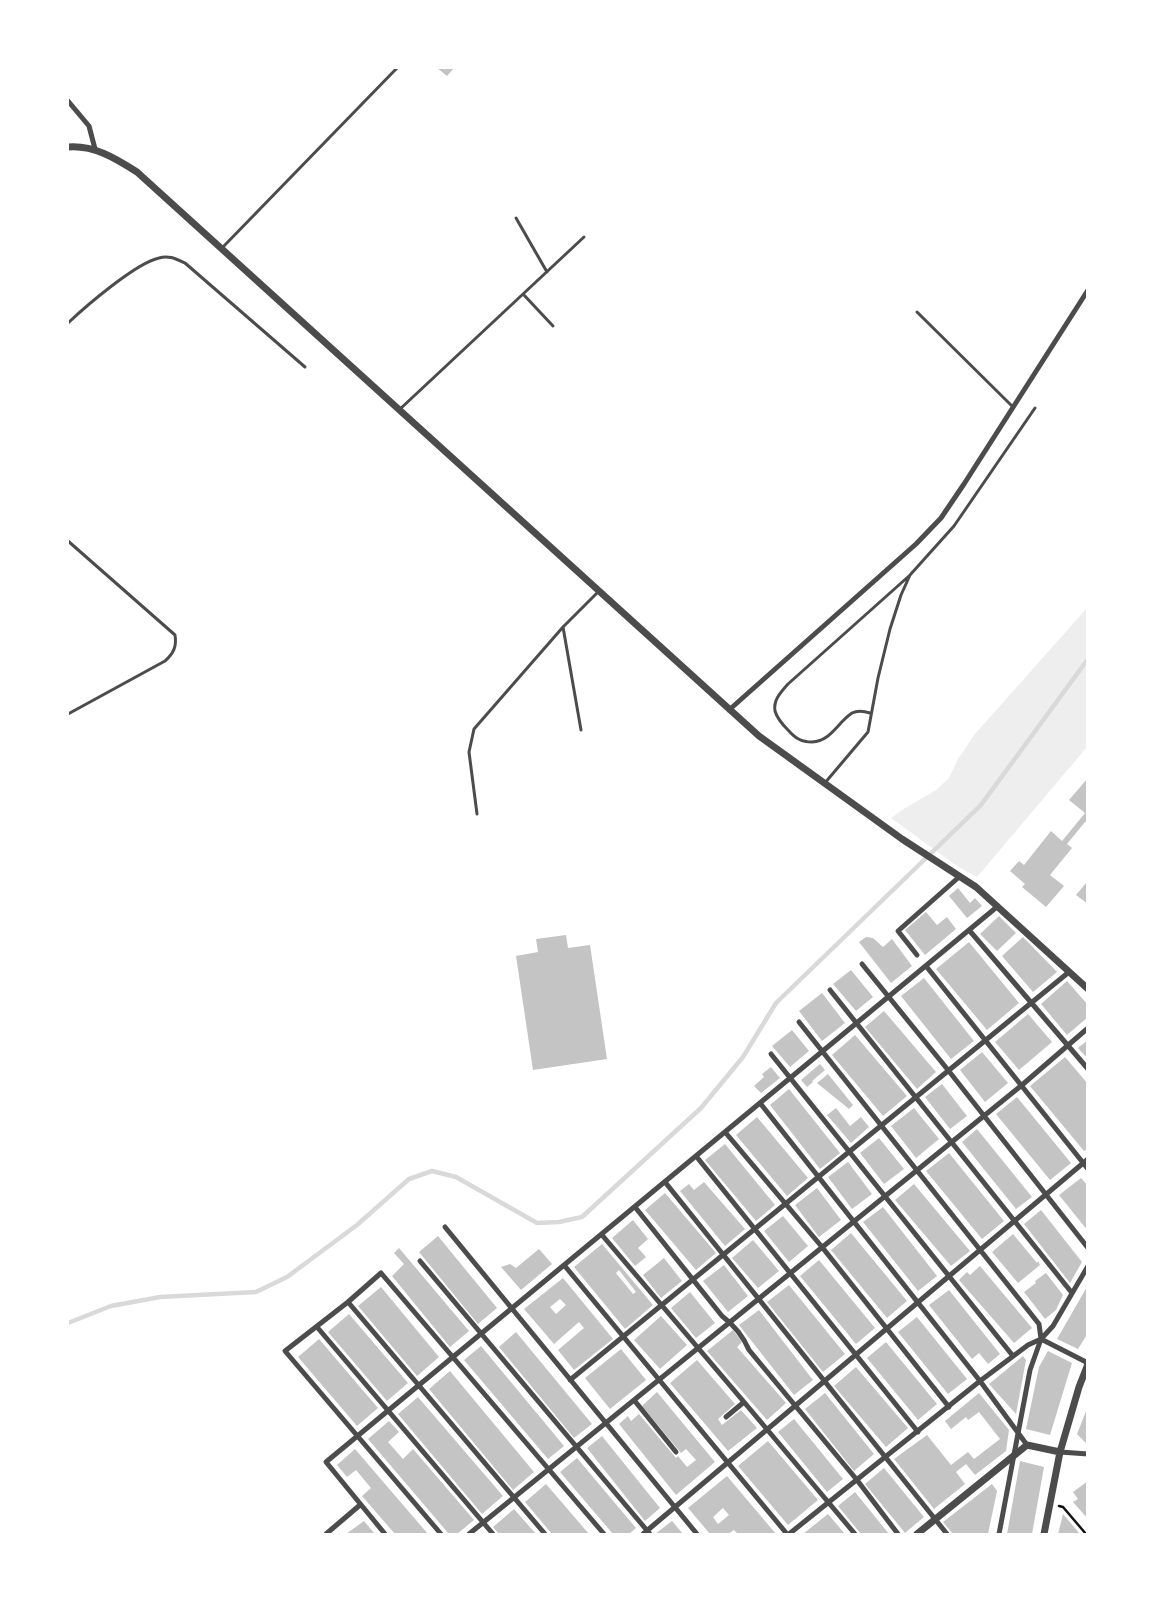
<!DOCTYPE html>
<html>
<head>
<meta charset="utf-8">
<style>
  body { margin:0 }
  #map { position:relative; width:1155px; height:1602px; overflow:hidden; background:#fff; font-family:Ubuntu,sans-serif }
  canvas { display:block }
  .frame { position:absolute; inset:0; border:69px solid #fff; pointer-events:none }
</style>
</head>
<body>
<div id="map">
<canvas width="1155" height="1602"></canvas>
<div class="frame"></div>
</div>
<script>
const context = document.querySelector('canvas').getContext('2d');
context.lineJoin = 'round';
function fill(path, color) { context.fillStyle = color; context.fill(path, 'evenodd'); }
function strokePath(path, color, width, dash) { context.strokeStyle = color; context.lineWidth = width; context.lineCap = dash ? 'butt' : 'round'; context.setLineDash(dash || []); context.stroke(path); }
fill(new Path2D(`
  M1087 608V747L977 877 957 866 891 818 902 810 936 790 949 778 958 759 975 734Z`), '#eee');
strokePath(new Path2D(`
  M68 1323 111 1306 160 1297 256 1292 287 1277 357 1225 409 1179 432 1171 456 1177 537 1223 559 1222 582 1217 701 1108 743 1057 776 1003 981 805 1088 659`), '#d9d9d9', 4.5);
fill(new Path2D(`
  M437 68H454L447 76Z
  M1088 778V823L1085 822 1067 844 1072 848 1050 875 1064 886 1046 907 1022 887 1025 884 1010 871 1019 861 1024 865 1051 831 1062 841 1085 813 1069 800Z
  M1086 883 1088 884V904L1076 895Z
  M958 888 970 903 975 898 982 906 967 918 949 896Z
  M926 912 937 925 947 917 956 929 925 955 905 930Z
  M999 916 1016 933 997 951 980 934Z
  M566 935 568 948 590 945 607 1059 533 1070 516 956 538 952 536 939Z
  M866 937 873 938 883 947 892 939 912 966 891 983 859 942Z
  M1023 937 1057 972 1033 992 1002 956Z
  M969 942 1019 1003 987 1030 936 969Z
  M851 970 873 997 856 1011 833 984Z
  M924 978 974 1041 951 1059 901 996Z
  M1067 981 1088 1005V1017L1067 1035 1041 1004Z
  M822 993 845 1023 822 1041 799 1011Z
  M884 1011 936 1072 917 1089 865 1027Z
  M1028 1014 1052 1042 1019 1070 995 1042Z
  M792 1030 809 1051 790 1067 772 1046Z
  M855 1035 907 1096 883 1116 832 1055Z
  M1088 1040V1059L1078 1048Z
  M982 1052 1008 1083 985 1102 960 1070Z
  M1065 1057 1088 1084V1149L1084 1151 1030 1086Z
  M820 1064 825 1070 812 1081 813 1082 807 1087 801 1080Z
  M771 1067 780 1078 761 1093 754 1086 764 1077 762 1074Z
  M828 1074 853 1105 849 1109 817 1083Z
  M942 1084 967 1116 950 1129 925 1097Z
  M789 1089 840 1153 820 1169 770 1105Z
  M1017 1097 1071 1163 1050 1180 996 1114Z
  M836 1108 850 1126 861 1117 869 1127 851 1143 827 1115Z
  M914 1108 939 1139 916 1158 891 1126Z
  M757 1117 808 1178 787 1196 736 1135Z
  M977 1129 1032 1197 1016 1209 962 1142Z
  M879 1138 904 1169 884 1184 860 1153Z
  M725 1144 775 1205 756 1221 705 1160Z
  M949 1153 1004 1221 982 1239 926 1171Z
  M848 1162 872 1194 852 1209 828 1177Z
  M1081 1178 1088 1186V1231L1059 1195Z
  M704 1182 745 1229 725 1246 680 1191 689 1184 694 1190Z
  M914 1184 970 1251 951 1266 895 1200Z
  M817 1188 841 1220 819 1237 795 1205Z
  M665 1193 716 1253 696 1270 645 1210Z
  M883 1207 937 1276 918 1291 863 1222Z
  M1041 1210 1082 1262 1070 1283 1024 1224Z
  M783 1216 808 1246 789 1262 764 1231Z
  M633 1220 648 1239 638 1248 646 1257 635 1266 612 1238Z
  M851 1233 907 1301 887 1318 831 1250Z
  M1013 1234 1037 1263 1038 1261 1040 1265 1018 1283 992 1252Z
  M438 1236 497 1308 478 1324 419 1252Z
  M753 1240 779 1271 758 1288 732 1258Z
  M602 1244 653 1305 625 1329 574 1267ZM619 1270 636 1292 633 1294 616 1273Z
  M399 1248 469 1331 450 1347 392 1276 404 1264 394 1253Z
  M539 1249 552 1264 521 1290 501 1267 510 1264 516 1268Z
  M664 1258 682 1281 661 1298 643 1275Z
  M819 1260 875 1328 856 1344 800 1276Z
  M724 1265 748 1296 728 1312 703 1281Z
  M980 1266 1032 1328 1014 1343 959 1280 967 1272 970 1275Z
  M1046 1273 1063 1295 1056 1310 1045 1319 1024 1292 1036 1283 1035 1281Z
  M563 1278 613 1339 574 1370 558 1350 584 1328 579 1322 554 1344 524 1309ZM560 1299 566 1305 556 1314 550 1307Z
  M789 1285 845 1354 823 1372 767 1302Z
  M1088 1285V1333L1078 1349 1057 1339Z
  M381 1287 439 1357 417 1376 358 1306Z
  M949 1290 1000 1354 988 1364 979 1353 972 1359 929 1305Z
  M690 1292 715 1323 696 1338 671 1308Z
  M759 1310 813 1380 794 1395 739 1325Z
  M349 1314 408 1383 387 1401 328 1332Z
  M661 1316 687 1345 660 1369 634 1340Z
  M917 1317 967 1379 948 1394 898 1332Z
  M733 1330 742 1342 737 1347 786 1403 767 1420 707 1351Z
  M516 1332 592 1424 574 1438 499 1347Z
  M319 1339 378 1408 357 1426 298 1357Z
  M886 1342 937 1404 918 1420 867 1358Z
  M481 1346 564 1446 548 1459 464 1360Z
  M621 1349 646 1380 610 1409 585 1378Z
  M1048 1351 1072 1363 1050 1435 1026 1429 1039 1367Z
  M1023 1356 1026 1360 1016 1414 989 1384Z
  M697 1360 735 1404 718 1419 722 1425 741 1410 757 1428 728 1451 670 1383Z
  M856 1367 908 1428 886 1447 834 1386Z
  M450 1371 534 1472 513 1490 429 1389Z
  M657 1392 715 1462 676 1495 619 1424 628 1416 631 1421 639 1414 676 1458 678 1456 687 1467 696 1460 686 1449 681 1453 642 1406Z
  M825 1393 874 1454 854 1471 805 1409Z
  M979 1393 1009 1430 1006 1451 975 1475 966 1464 956 1472 965 1484 934 1509 894 1459 927 1435 951 1465 968 1452 974 1459 1000 1439 979 1412 968 1420 966 1417 951 1429 945 1421Z
  M418 1397 503 1496 482 1514 398 1414Z
  M1088 1406V1445L1077 1434Z
  M794 1419 843 1479 827 1492 778 1432Z
  M389 1421 399 1432 388 1442 403 1459 413 1449 474 1520 457 1534H449L368 1439Z
  M602 1436 660 1508 645 1521 587 1448Z
  M768 1441 818 1500 788 1525 738 1466Z
  M355 1449 428 1534H395L362 1496 371 1488 356 1470 347 1477 337 1465Z
  M577 1458 636 1528 629 1534H613L560 1472Z
  M1020 1461 1044 1467 1032 1534H1007Z
  M884 1468 924 1517 905 1533 865 1484Z
  M727 1476 776 1534H738L734 1530 728 1534H710L688 1508ZM723 1508 729 1515 718 1524 713 1517Z
  M1088 1481V1519L1073 1502 1078 1499 1073 1492Z
  M546 1484 589 1534H552L525 1502Z
  M992 1484 997 1491 988 1534H953L943 1522Z
  M855 1492 889 1534H861L838 1506Z
  M514 1509 536 1534H499L493 1527Z
  M828 1514 845 1534H803Z
  M1063 1514 1080 1534H1058Z
  M364 1521 375 1534H346Z
  M672 1521 683 1534H655Z`), '#c4c4c4');
strokePath(new Path2D(`
  M1059 1506 1063 1507 1086 1534`), '#111', 2.5);
strokePath(new Path2D(`
  M516 218 547 272
  M222 248 397 68
  M523 294 553 326
  M917 312 1013 407
  M68 323C86 306 136 263 159 258 169 255 176 259 185 263L305 367
  M399 410 584 237
  M68 541 175 635C177 647 173 654 165 661L68 714
  M563 627 581 730
  M870 713C864 711 858 710 852 713 837 723 831 741 812 742 801 742 795 738 788 730 783 725 777 718 775 711 773 700 781 692 788 684L909 576
  M824 784 868 732 878 678 890 629 901 595 910 575 954 526 1035 408
  M477 814 469 752 474 729 563 627 598 592`), '#4c4c4c', 3);
strokePath(new Path2D(`
  M68 101 89 126 95 149
  M729 710 916 544 941 518 964 484 1088 290
  M969 930 1088 1069
  M917 955 898 931 959 877
  M862 964 948 1070 1088 1248
  M926 966 1088 1169
  M830 990 1072 1293
  M799 1022 1039 1324 1041 1339
  M771 1054 1013 1356
  M760 1103 980 1381 1027 1445
  M725 1132 822 1247 949 1407
  M696 1156 918 1432
  M665 1182 947 1534
  M635 1207 722 1316C734 1325 743 1336 749 1350L857 1480 898 1534
  M445 1227 697 1534
  M602 1235 744 1402 855 1534
  M420 1261 650 1534
  M564 1265 787 1534
  M348 1302 545 1534
  M317 1327 493 1534
  M1041 1339 1088 1363
  M570 1380 1069 972
  M634 1400 676 1452
  M726 1417 744 1402
  M1060 1452 1088 1454
  M326 1534 360 1505
  M385 1534 326 1462 998 906
  M441 1534 285 1351 348 1302 381 1273 604 1534
  M469 1534 1022 1085 1088 1028
  M643 1534 1088 1159
  M789 1534 980 1381 1028 1345 1041 1339
  M999 1534 1030 1370 1041 1339 1053 1326 1088 1266`), '#4c4c4c', 5);
strokePath(new Path2D(`
  M68 147C94 145 115 158 137 172L759 736 902 839 976 887 1088 989
  M917 1534 1027 1445 1060 1452
  M1044 1534 1060 1452 1079 1387 1088 1364`), '#4c4c4c', 7);
</script>
</body>
</html>
